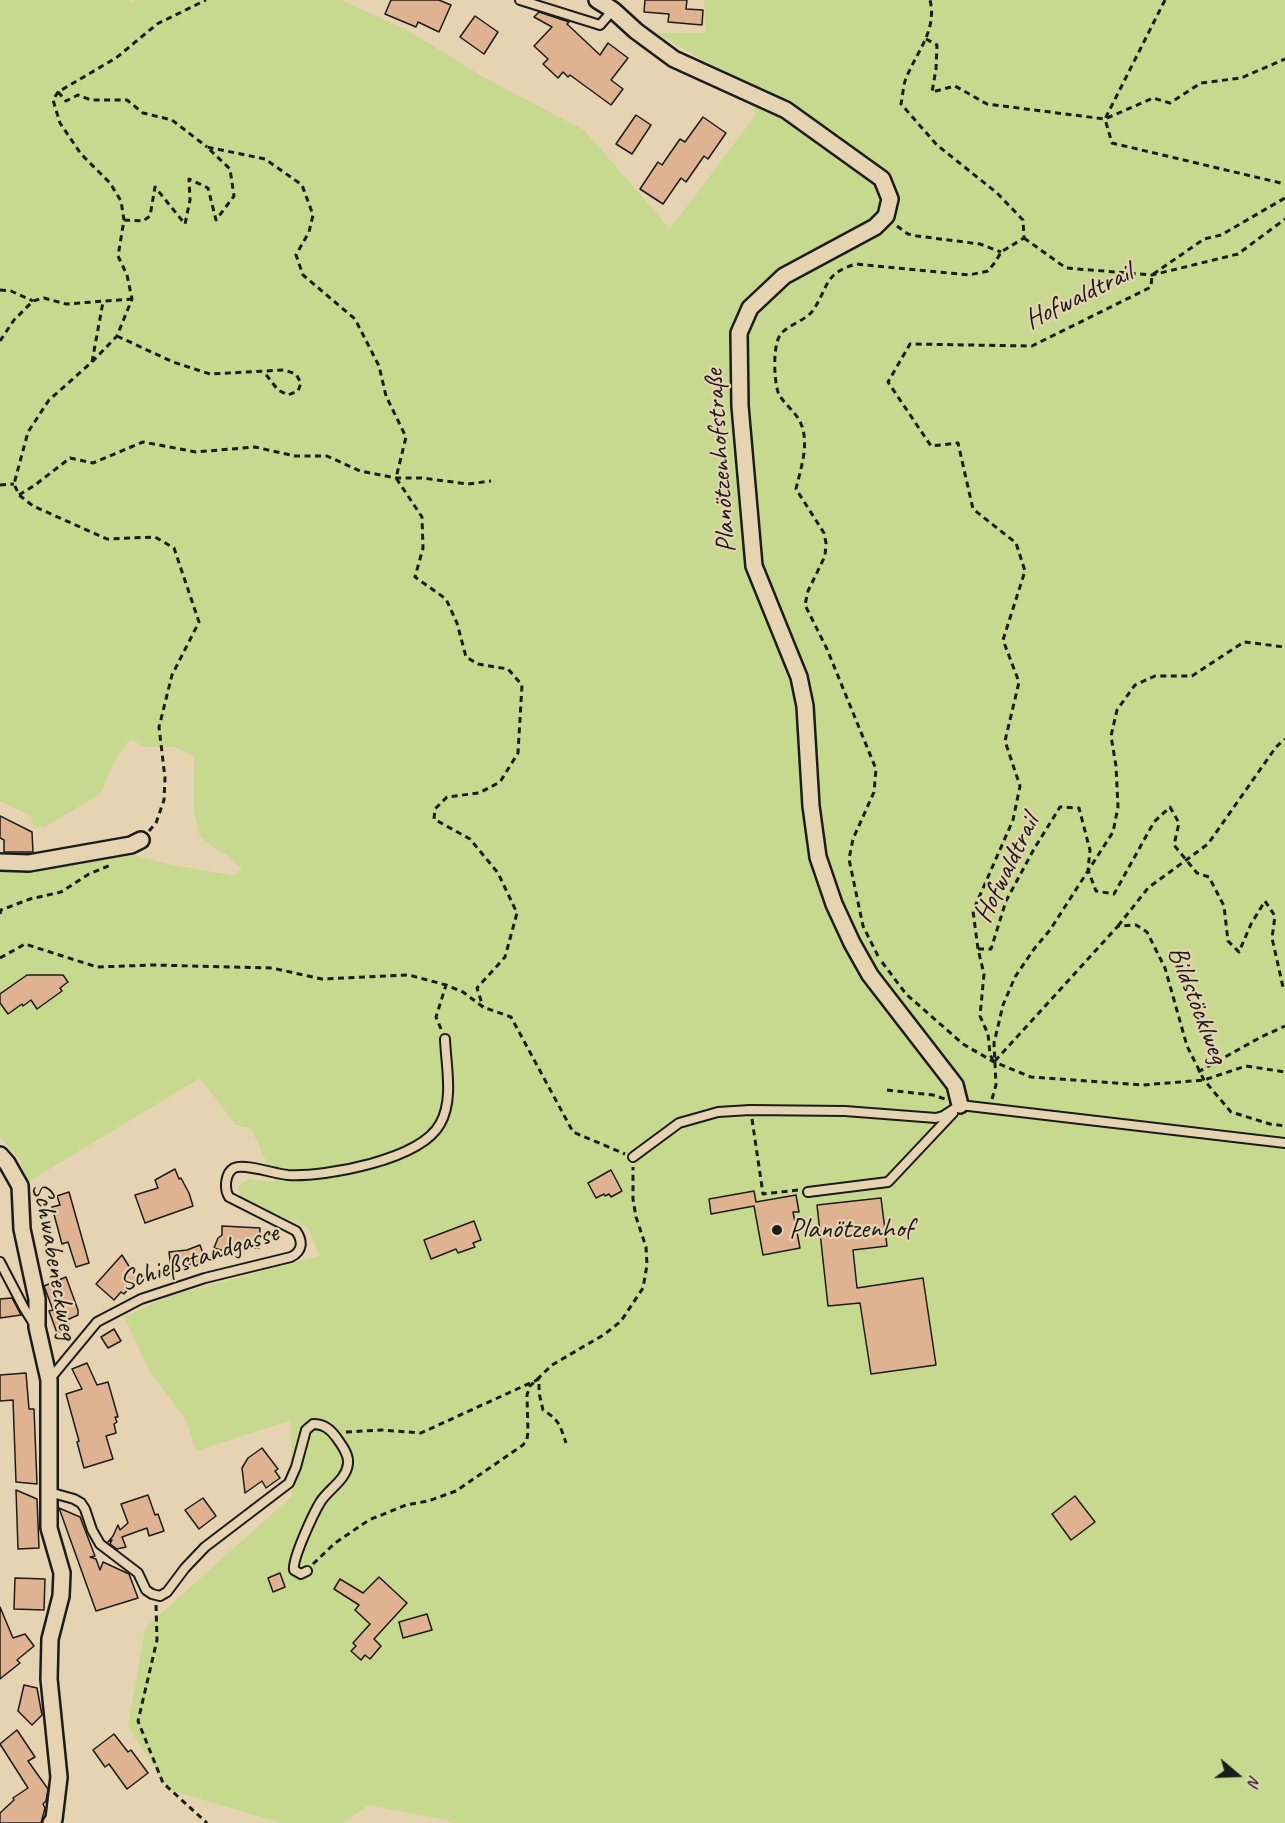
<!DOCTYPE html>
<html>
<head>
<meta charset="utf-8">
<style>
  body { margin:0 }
  #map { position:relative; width:1285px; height:1823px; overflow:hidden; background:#e6d3b1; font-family:Caveat,sans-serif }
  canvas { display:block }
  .north { position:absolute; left:1207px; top:1745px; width:60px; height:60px; -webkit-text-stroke:4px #e6d3b1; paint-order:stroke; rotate:109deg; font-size:16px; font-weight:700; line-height:24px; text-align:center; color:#1c1c1c }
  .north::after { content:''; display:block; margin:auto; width:21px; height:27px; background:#1c1c1c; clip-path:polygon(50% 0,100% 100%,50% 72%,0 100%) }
</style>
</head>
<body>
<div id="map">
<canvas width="1285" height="1823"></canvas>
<div class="north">N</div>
</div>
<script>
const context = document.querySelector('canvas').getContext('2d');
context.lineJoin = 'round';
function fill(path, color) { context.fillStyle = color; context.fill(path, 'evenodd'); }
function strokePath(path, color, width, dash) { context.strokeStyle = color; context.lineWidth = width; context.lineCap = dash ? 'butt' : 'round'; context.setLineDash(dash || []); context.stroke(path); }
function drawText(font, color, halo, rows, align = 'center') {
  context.font = font + ' Caveat,sans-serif'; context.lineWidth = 4.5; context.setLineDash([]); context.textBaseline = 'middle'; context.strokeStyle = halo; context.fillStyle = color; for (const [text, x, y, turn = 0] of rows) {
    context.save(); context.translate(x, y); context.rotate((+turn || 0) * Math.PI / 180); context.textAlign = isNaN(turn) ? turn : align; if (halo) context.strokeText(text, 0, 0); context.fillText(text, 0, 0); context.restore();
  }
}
fill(new Path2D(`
  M0 0H130L131 3 135 0H341L407 30 485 78 584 130 670 229 755 116 748 85 655 33H706L704 0H1285V1823H453L446 1820 369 1805 342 1823H281L170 1790 128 1727 145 1628 292 1496 291 1420 196 1451 186 1420 149 1370 124 1317 170 1296 319 1256 308 1228 240 1197 238 1186 248 1179 275 1182 251 1128 236 1125 200 1078 28 1182 20 1160 0 1137V867L21 868 58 866 87 858 127 853 168 864 234 876 242 869 229 856 214 848 200 836 194 812V756L175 747H145L130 739 116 759 100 794 45 827 34 828 31 816 0 801Z`), '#c6d98e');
const building = new Path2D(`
  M391 0H439L451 5 439 32 418 22 416 27 385 14Z
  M645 0H687L686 9 703 10 702 25 668 22 669 14 644 12Z
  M539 12 569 22 567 24 600 55 608 43 628 58 611 80 623 89 611 105 570 75 568 77 563 72 558 78 543 64 548 59 534 46 552 27 534 17Z
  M475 16 498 32 484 54 460 37Z
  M636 115 651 125 632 154 616 144Z
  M703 117 726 133 708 159 704 156 686 182 681 178 663 204 640 189 658 162 662 165 680 139 685 142Z
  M0 816 32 832 33 852H4V840L0 838Z
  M27 975H63L68 982 60 988 62 991 37 1009 31 1000 23 1006 22 1004 8 1014 0 1003V994Z
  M175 1169 179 1179 181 1178 189 1193 193 1206 145 1223 135 1195 158 1188 155 1180Z
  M611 1170 622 1191 611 1197 609 1194 605 1196 604 1194 596 1198 588 1183Z
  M754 1191 756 1202 796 1195 799 1212H793L800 1248 763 1255 754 1206 711 1214 709 1199Z
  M69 1192 89 1263 76 1267 68 1242 62 1244 52 1207 60 1205 57 1196Z
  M881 1198 887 1246 853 1250 857 1288 923 1278 936 1365 871 1374 860 1303 828 1306 817 1205Z
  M474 1221 481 1240 473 1243 475 1247 458 1253 456 1249 431 1259 424 1240Z
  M222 1226 260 1228 259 1248 231 1247 224 1251 214 1248 218 1238 222 1235Z
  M200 1245 205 1259 182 1267 171 1268 169 1252 187 1250Z
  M122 1255 130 1268 139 1277 124 1294 121 1292 114 1300 96 1284Z
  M66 1277 78 1310V1315L67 1320 70 1328 57 1333 49 1311 53 1310 44 1286Z
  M12 1298 21 1315 0 1318V1299Z
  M114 1329 121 1341 108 1348 101 1337Z
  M87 1363 97 1385 108 1382 118 1417H115L117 1422 114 1424 116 1433 106 1436 113 1459 84 1468 77 1442 79 1441 66 1394 82 1389 72 1369Z
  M26 1373 29 1409H34L37 1484 16 1482 13 1400 0 1401V1375Z
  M262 1448 278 1469 275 1471 280 1478 266 1488 262 1481 245 1493 242 1468 248 1458Z
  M16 1490 37 1499 39 1548 18 1549Z
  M148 1495 155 1515 158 1514 164 1531 149 1536 147 1528 122 1537 126 1547 117 1549 110 1544 112 1540 108 1542 113 1536 118 1525 120 1530 128 1523 121 1504Z
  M1075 1496 1095 1522 1071 1540 1052 1514Z
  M203 1498 216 1516 199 1529 185 1510Z
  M59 1508 80 1517 95 1556 90 1557 96 1559 100 1570 103 1562 129 1574 138 1598 96 1611Z
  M280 1573 285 1587 273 1592 268 1578Z
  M379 1577 407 1603 374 1639 381 1646 370 1659 365 1655 361 1660 351 1651 356 1646 353 1643 370 1624 355 1610 359 1605 334 1589 340 1579 363 1593Z
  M15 1578 45 1579 44 1610 14 1609Z
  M0 1607 13 1638 25 1634 34 1646 17 1660 20 1663 0 1679Z
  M427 1614 432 1630 403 1638 399 1622Z
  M24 1685 37 1688 42 1715 32 1725 18 1711Z
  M17 1730 35 1757 28 1761 48 1789 46 1801 43 1804 45 1808 41 1823H0V1813L14 1800 13 1798 28 1788 0 1744Z
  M114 1734 128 1752 131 1750 148 1773 127 1789 109 1764 105 1767 93 1750Z`);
fill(building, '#dfb392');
strokePath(building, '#1c1c1c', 1.5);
const lane = new Path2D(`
  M520 0 600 25 613 10
  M633 1157 679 1123 718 1112 750 1110 845 1111 936 1118 943 1116 960 1105 1285 1143
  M808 1192 888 1182 953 1113
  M0 1262 24 1308 34 1324
  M49 1380 97 1322 141 1299 205 1278 291 1257C303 1251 303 1241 296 1231L229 1197C224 1189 225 1173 234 1168 244 1163 275 1174 288 1175 326 1177 420 1160 440 1124 454 1100 446 1066 445 1039
  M49 1492 74 1499 81 1503 85 1509 92 1530 100 1544 138 1573 146 1590 152 1594 160 1596 167 1592 185 1568 205 1547 289 1483 296 1467 306 1430 313 1424C324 1424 330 1429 336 1437 341 1444 349 1454 348 1463 347 1479 330 1488 321 1501 314 1512 292 1559 294 1570L301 1574 307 1571`);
const street = new Path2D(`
  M597 0 613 10 636 31 674 59 786 110 882 179 890 199 886 216 875 227 784 276 750 308 739 333 740 406 754 566 799 677 805 706 811 806 818 857 834 904 852 943 870 975 955 1085 960 1105
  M0 862 29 863 131 845 141 840
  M0 1155 7 1163 20 1186 22 1229 37 1299V1327L49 1380V1528L62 1573 61 1596 50 1639 49 1679 59 1777 54 1819 51 1823`);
strokePath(lane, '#1c1c1c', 12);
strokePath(street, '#1c1c1c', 20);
strokePath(new Path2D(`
  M1165 0 1105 119 1112 143 1285 184
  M926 39 937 45 936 69 932 92 955 86 987 104 1105 119 1153 98 1170 103 1201 83 1241 78 1285 59
  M58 92 66 101 78 95 91 100H127L143 113 172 120 207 147
  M124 220 143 221 150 216 155 187 185 224 190 200 189 179 208 188 216 220 234 196 230 169 207 147 265 159 302 185 313 215 309 232 296 255 303 275 355 319 379 366 386 396 406 437 396 478 422 517 423 548 415 577 446 599 457 623 466 657 478 664 508 669 522 685 518 753 500 782 479 793 447 797 435 809 434 819 470 839 498 873 517 913 505 957 477 988 483 1007
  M897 226 908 234 917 236 980 244 1001 252
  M1024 238 1066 268 1152 275 1238 254 1285 219
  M0 290 11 291 33 301
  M117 336 173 362 210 374 284 370 296 374 301 383 298 391 288 395 278 390 264 372
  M0 341 14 320 33 301 44 298 66 304 132 299
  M92 362 103 302
  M0 485 14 484
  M19 495 35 485 70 458 93 463 143 442 196 452 255 447 295 456H327L360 471 396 478H422L468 484 491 481
  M149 831 156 823 164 800 165 778 159 727 172 675 199 622 174 548 155 537 107 539 33 506 19 495 14 484 28 432 49 400 92 362 117 336 132 299 127 275 118 256 124 220 121 201 110 183 81 154 60 123 53 100 58 92 116 58 157 24 206 0
  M0 914 1 910 30 899 61 892 89 874 111 865
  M1118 926 1148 888 1208 844 1276 747 1285 739
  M978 949H991L1006 901 1034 849 1060 807 1079 808 1090 850 1088 870 1096 891 1114 894 1154 822 1170 807 1179 823 1174 845 1197 873 1209 877 1224 906 1228 941 1239 952 1251 924 1265 901 1275 916 1272 938 1283 987 1285 989
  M878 956 863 926 849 859 853 839 874 792 876 769 827 649 805 605 808 591 825 556 826 543 824 533 796 489C800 471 808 449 803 430 799 412 783 405 778 392 774 379 773 349 779 337 785 325 807 321 814 309 829 285 825 273 856 264L969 275 988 271 996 261 1001 252 1024 238 1023 220 997 193 937 145 901 104C903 95 903 84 907 76 918 50 937 30 930 0
  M0 958 25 944 97 967 153 965 272 968 322 979 409 975 446 985 463 992 483 1007 511 1017 573 1132 625 1154
  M882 962 906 994 963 1044 994 1062 1031 1077 1143 1085 1204 1080 1246 1066 1285 1072
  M441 1029 436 1017 446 985
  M993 1061 990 1054 988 1034 980 1016 984 974 978 949 973 911 1013 820 1020 786 1005 741 1019 682 1003 640 1025 571 1016 543 973 509 958 443 931 446 888 382 910 344 1032 346 1151 287 1152 275 1204 239 1221 235 1285 198
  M995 1061 1118 926 1136 925 1147 932 1165 968 1187 1046 1204 1080 1231 1112 1270 1124 1285 1126
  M1198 1072 1261 1037 1285 1026
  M887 1090 933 1095 945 1099
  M992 1099 996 1085 994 1043 1003 1005 1015 977 1034 949 1050 930 1113 832 1118 807 1116 766 1111 736 1117 710 1135 685 1155 676H1192L1244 642 1285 647
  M752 1119 763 1194 798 1190
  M346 1432 382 1430 421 1433 539 1379V1393L543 1410C559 1420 560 1425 566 1443
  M313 1564 335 1543 369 1520 406 1505 428 1501 456 1491 523 1445 527 1439 528 1432 527 1395 530 1386 552 1365 605 1334 621 1321 643 1288 647 1265 646 1247 636 1217 633 1199V1167
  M156 1605 157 1640 138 1721 163 1783 207 1823`), '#1c1c1c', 3, [6, 4.5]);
strokePath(lane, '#e6d3b1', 8);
strokePath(street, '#e6d3b1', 15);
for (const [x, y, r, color] of [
  [777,1230,6,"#1c1c1c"]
]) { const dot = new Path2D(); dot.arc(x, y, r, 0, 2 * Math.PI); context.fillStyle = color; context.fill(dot); strokePath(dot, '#e6d3b1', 2); }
drawText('28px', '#1c1c1c', '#e6d3b1', [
  ["Hofwaldtrail",1079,297,-26],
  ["Planötzenhofstraße",721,461,-94],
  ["Hofwaldtrail",1007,869,-64],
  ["Bildstöcklweg",1197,1005,69],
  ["Schießstandgasse",199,1258,-18],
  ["Schwabeneckweg",54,1261,80]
]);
drawText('28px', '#1c1c1c', '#e6d3b1', [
  ["Planötzenhof",789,1230]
], 'left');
</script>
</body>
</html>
